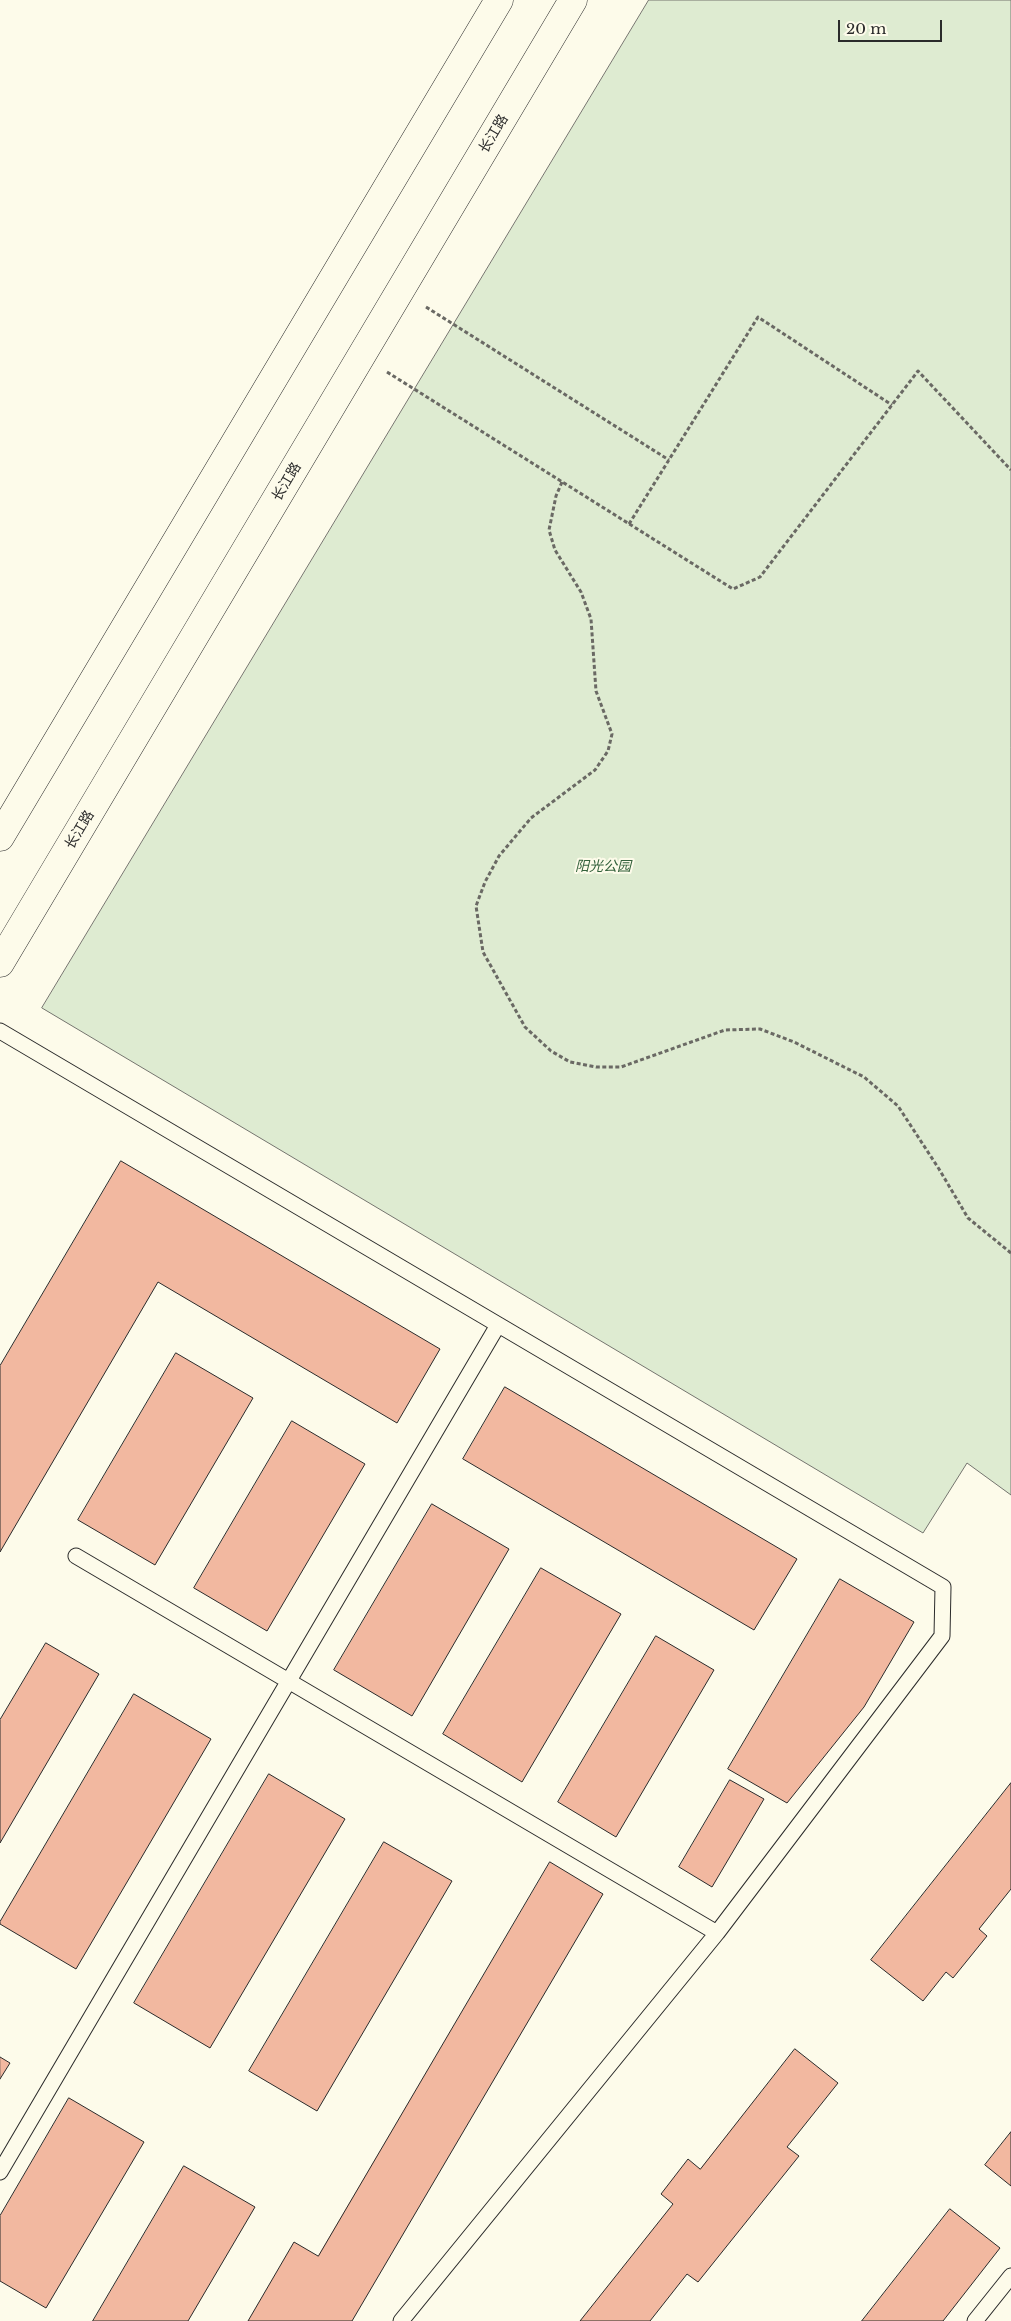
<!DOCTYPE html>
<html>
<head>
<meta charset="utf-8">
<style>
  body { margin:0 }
  #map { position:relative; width:1011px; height:2321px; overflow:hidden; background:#fdfbea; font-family:"Libre Baskerville",serif }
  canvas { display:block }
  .scale { position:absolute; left:838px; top:20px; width:104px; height:22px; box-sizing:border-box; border:2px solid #2b2b2b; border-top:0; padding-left:6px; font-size:15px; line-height:18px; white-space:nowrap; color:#2b2b2b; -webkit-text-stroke:4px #fdfbea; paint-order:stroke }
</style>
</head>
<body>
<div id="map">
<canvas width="1011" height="2321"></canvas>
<div class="scale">20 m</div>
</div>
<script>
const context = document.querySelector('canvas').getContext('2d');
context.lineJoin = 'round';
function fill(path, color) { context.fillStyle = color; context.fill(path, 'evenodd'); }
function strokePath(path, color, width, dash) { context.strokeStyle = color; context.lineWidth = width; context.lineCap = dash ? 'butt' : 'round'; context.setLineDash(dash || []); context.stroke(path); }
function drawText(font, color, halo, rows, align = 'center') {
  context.font = font + ' "Libre Baskerville","Noto Sans SC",serif'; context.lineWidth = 4; context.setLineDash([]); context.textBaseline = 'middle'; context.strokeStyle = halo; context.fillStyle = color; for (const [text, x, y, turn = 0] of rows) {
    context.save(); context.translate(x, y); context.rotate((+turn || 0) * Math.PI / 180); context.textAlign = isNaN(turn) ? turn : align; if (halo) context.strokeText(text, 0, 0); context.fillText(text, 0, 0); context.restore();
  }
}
const green = new Path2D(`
  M649 0H1011V1495L967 1463 923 1533 42 1008Z`);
fill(green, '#deebd1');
strokePath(green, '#74746e', 1);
const building = new Path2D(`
  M121 1161 440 1349 397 1423 158 1282 0 1552V1366Z
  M176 1353 253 1398 155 1565 78 1520Z
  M505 1387 797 1559 754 1630 463 1459Z
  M292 1421 365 1464 267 1631 194 1588Z
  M432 1504 509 1549 412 1716 334 1670Z
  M541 1568 621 1614 522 1782 443 1734Z
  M840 1579 914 1622 864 1707 787 1803 728 1769Z
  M656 1636 714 1670 616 1837 558 1802Z
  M46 1643 99 1674 0 1843V1720Z
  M134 1694 211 1739 76 1969 0 1924V1922Z
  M269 1774 345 1819 210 2048 134 2003Z
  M730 1780 764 1799 712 1887 679 1867Z
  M1011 1783V1889L979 1929 987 1936 953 1978 946 1972 923 2001 871 1960Z
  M384 1842 452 1881 317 2111 249 2071Z
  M550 1862 603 1894 352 2321H248L294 2242 318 2256Z
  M795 2049 838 2083 787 2147 799 2156 698 2282 687 2274 650 2321H580L673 2204 661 2194 688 2159 700 2169Z
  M0 2057 10 2063 0 2079Z
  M69 2098 144 2142 46 2308 0 2281V2216Z
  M1011 2132V2186L985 2165Z
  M184 2166 255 2207 188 2321H93Z
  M950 2209 1000 2248 943 2321H862Z`);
fill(building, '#f2b8a0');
strokePath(building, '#2b2b2b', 1);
const service = new Path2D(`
  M0 1031 943 1587 942 1636 717 1933 401 2321
  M76 1556 717 1933
  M0 2172 498 1325
  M975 2321 1011 2276`);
const tertiary = new Path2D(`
  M0 837 499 0
  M0 963 573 0`);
strokePath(service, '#2b2b2b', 17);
strokePath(tertiary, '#2b2b2b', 29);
strokePath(new Path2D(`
  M426 307 669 460
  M387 372 733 589 760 577 918 371 1011 470
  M562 482 556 496 549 530 555 550 581 592 591 619 596 691 612 734 608 751 595 770 531 818 499 856 485 882 476 906 483 952 525 1027 551 1051 570 1062 596 1067H621L725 1030 760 1029 794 1042 864 1077 898 1106 939 1169 968 1218 1011 1253
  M629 524 758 317 892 405`), '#6a6964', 3, [4, 2.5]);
strokePath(service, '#fdfbea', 15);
strokePath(tertiary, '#fdfbea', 28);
drawText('14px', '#2b2b2b', '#fdfbea', [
  ["长江路",494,134,-59],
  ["长江路",287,482,-59],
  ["长江路",80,830,-59]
]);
drawText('italic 14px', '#34623c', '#fdfbea', [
  ["阳光公园",603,867]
]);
</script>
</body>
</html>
